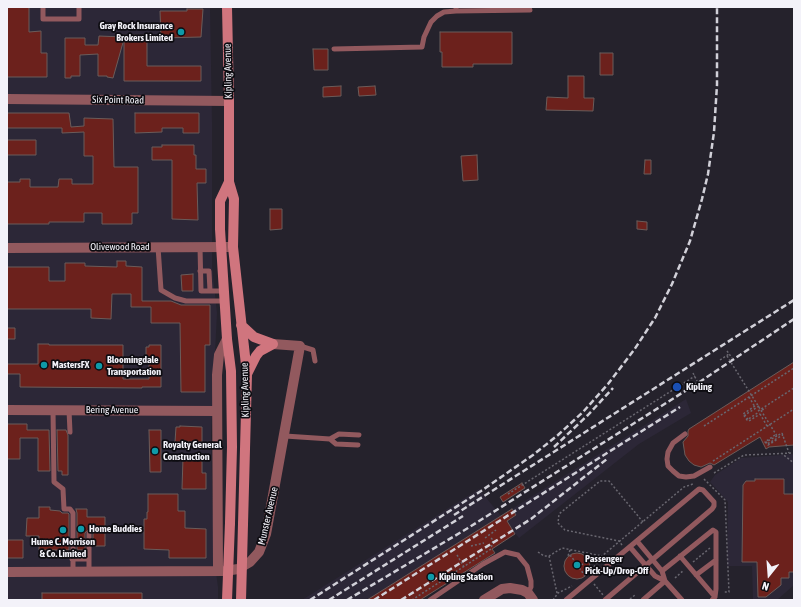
<!DOCTYPE html>
<style>
body{margin:0}
#map{position:relative;width:801px;height:607px;overflow:hidden;background:#25222c;font-family:"Asap Condensed",sans-serif}
canvas{display:block}
.frame{position:absolute;inset:0;border:8px solid #f3f2f9;pointer-events:none}
.north{position:absolute;left:749px;top:555px;width:40px;height:40px;-webkit-text-stroke:3px #0d0c11;paint-order:stroke;rotate:197deg;font-size:11px;font-weight:700;line-height:16px;text-align:center;color:#f3f2f9}
.north::after{content:'';display:block;margin:auto;width:14px;height:18px;background:#f3f2f9;clip-path:polygon(50% 0,100% 100%,50% 72%,0 100%)}
</style>
<div id="map">
<canvas width="801" height="607"></canvas>
<div class="frame"></div>
<div class="north">N</div>
</div>
<script>
const ctx = document.querySelector('canvas').getContext('2d');
ctx.lineJoin = 'round';
function fill(path, color) {
  ctx.fillStyle = color;
  ctx.fill(path, 'evenodd');
}
function shape(rows) {
  const path = new Path2D();
  for (const r of rows) {
    if (r.length === 3) {
      path.moveTo(r[0] + r[2], r[1]);
      path.arc(r[0], r[1], r[2], 0, 2 * Math.PI);
      continue;
    }
    path.moveTo(r[0], r[1]);
    for (let i = 2; i < r.length; i += 2) path.lineTo(r[i], r[i + 1]);
  }
  return path;
}
function strokePath(path, color, width, dash) {
  ctx.strokeStyle = color;
  ctx.lineWidth = width;
  ctx.lineCap = dash ? 'butt' : 'round';
  ctx.setLineDash(dash || []);
  ctx.stroke(path);
}
function drawText(font, color, halo, rows, align = 'center') {
  ctx.font = font + ' "Asap Condensed",sans-serif';
  ctx.lineWidth = 3.5;
  ctx.setLineDash([]);
  ctx.textBaseline = 'middle';
  ctx.strokeStyle = halo;
  ctx.fillStyle = color;
  for (const [text, x, y, turn = 0] of rows) {
    ctx.save();
    ctx.translate(x, y);
    ctx.rotate((+turn || 0) * Math.PI / 180);
    ctx.textAlign = isNaN(turn) ? turn : align;
    if (halo) ctx.strokeText(text, 0, 0);
    ctx.fillText(text, 0, 0);
    ctx.restore();
  }
}
fill(shape([
 [7,7,210,7,212,122,212,266,217,313,211,435,214,558,218,587,218,600,7,600],
 [686,399,691,413,639,444,519,538,513,531,507,521,516,515,512,509],
 [794,454,794,585,777,600,753,600,752,566,727,566,728,502,710,482,715,475,741,458],
 [479,489,501,516,367,600,302,600]
]), '#2c2737');
const building = shape([
 [7,7,29,7,29,32,41,31,41,53,47,53,47,77,7,77,7,7],
 [187,9,203,9,201,37,161,38,160,11,187,11,187,9],
 [440,32,512,32,512,64,473,64,473,67,442,67,442,52,440,52,440,32],
 [124,35,147,35,147,66,201,66,201,81,124,81,124,39,113,78,107,77,107,76,98,76,98,54,80,55,80,76,71,76,71,78,65,78,65,38,85,38,85,45,98,45,99,36,124,37,124,35],
 [313,49,328,49,328,70,314,70,313,49],
 [600,53,613,53,613,75,600,75,600,53],
 [568,76,584,76,584,98,594,98,593,111,546,110,547,97,568,98,568,76],
 [341,86,341,96,323,97,323,87,341,86],
 [375,86,376,95,359,96,358,87,375,86],
 [7,113,69,113,71,127,84,126,84,118,113,119,114,167,138,167,138,213,132,213,132,224,102,224,102,213,84,213,84,222,49,222,49,224,7,224,7,182,20,182,20,179,30,179,30,187,58,187,59,179,72,179,72,184,93,184,93,156,84,156,84,132,62,133,62,128,7,128,7,113],
 [135,113,199,113,199,133,183,133,183,128,162,128,162,132,135,133,135,113],
 [7,140,36,140,36,155,7,155,7,140],
 [162,145,194,145,194,155,196,155,196,169,206,169,206,183,197,183,198,220,172,219,172,160,152,160,152,147,162,147,162,145],
 [477,155,478,180,463,181,461,156,477,155],
 [645,160,651,160,651,174,644,174,645,160],
 [270,209,282,209,282,229,270,230,270,209],
 [637,221,647,222,647,230,637,229,637,221],
 [117,261,126,261,126,266,142,267,142,301,171,301,181,305,210,305,210,345,205,345,205,392,181,392,180,323,151,323,151,307,131,307,131,294,112,294,111,319,91,318,91,309,7,309,7,267,49,267,49,281,65,281,65,263,85,263,85,266,117,267,117,261],
 [193,274,193,291,182,291,181,275,193,274],
 [7,328,15,328,15,339,7,339,7,328],
 [38,344,49,344,49,345,123,345,123,379,149,379,149,361,146,361,146,347,149,347,149,345,161,345,161,387,142,387,142,388,20,387,20,374,7,374,7,364,38,364,38,344],
 [794,362,794,445,769,447,766,449,760,437,714,465,710,463,701,467,694,465,689,461,685,455,683,442,688,436,688,431,689,429,794,362],
 [7,424,27,424,27,430,49,430,50,471,38,471,38,438,20,438,20,459,7,459,7,424],
 [180,426,202,427,202,442,175,442,176,427,180,427,180,426],
 [57,430,66,430,68,435,68,475,62,475,62,471,58,471,57,430],
 [149,430,161,430,161,472,150,472,149,430],
 [187,455,202,455,202,473,206,473,206,489,182,489,183,458,187,458,187,455],
 [755,479,784,479,784,494,794,494,794,572,789,572,789,578,781,578,781,585,766,597,758,597,757,562,742,562,743,485,746,481,755,481,755,479],
 [522,483,525,488,503,502,500,497,522,483],
 [148,494,178,494,178,511,185,511,185,528,206,529,206,558,169,558,169,550,144,549,144,519,147,519,147,512,148,512,148,494],
 [39,507,50,507,50,510,60,511,62,513,68,513,69,514,69,550,39,550,39,536,26,536,27,518,39,518,39,507],
 [76,509,87,509,87,517,105,517,105,546,93,546,93,533,91,530,89,529,85,533,85,550,77,550,77,513,76,509],
 [512,509,516,515,507,521,515,534,492,549,495,553,420,600,367,600,512,509],
 [7,540,23,540,23,558,7,558,7,540],
 [577,566,13],
 [42,593,142,593,142,600,42,600,42,593]
]);
fill(building, '#6c211c');
strokePath(building, '#6b5c5a', 1);
strokePath(shape([
 [727,351,732,358],
 [720,360,729,354],
 [693,373,697,381],
 [749,397,755,407],
 [755,406,743,414,747,420,759,412],
 [759,406,745,415,749,421,760,414],
 [762,410,766,408],
 [758,411,794,388],
 [760,414,767,426],
 [704,426,794,368],
 [782,433,789,453],
 [775,435,765,442,767,444,783,435],
 [777,436,766,442,768,445,778,439],
 [781,453,794,463],
 [713,461,794,409],
 [714,473,744,455,794,453],
 [704,479,725,500,729,592,723,592],
 [508,494,695,376],
 [485,538,496,530],
 [622,545,619,541,565,530,558,523,559,514,600,481,609,481,643,522],
 [471,546,484,543],
 [570,550,568,556,571,556,585,576],
 [538,552,544,556,549,556,562,548,602,556],
 [457,555,464,567],
 [549,556,557,593],
 [693,562,710,548],
 [578,567,588,561,589,562,596,556],
 [594,567,602,556,684,487,693,484],
 [675,578,684,570],
 [594,584,603,595],
 [630,599,635,595],
 [412,600,491,549,493,540,491,538],
 [553,600,558,593,572,586]
]), '#696770', 1.5, [2, 2]);
strokePath(shape([
 [43,7,43,19,79,19,79,7],
 [456,11,530,10],
 [334,49,422,47,424,37,431,22,437,16,444,12,456,11,456,7],
 [158,247,161,290,175,298,186,301,224,301],
 [200,247,201,291,223,291],
 [200,271,209,271,210,291],
 [300,346,313,350,315,361],
 [53,410,54,482,63,489,64,509,70,509,73,513,73,572],
 [69,410,70,432],
 [685,434,673,443,668,452,667,459,668,466,673,471,679,476,686,477,694,476,710,467],
 [285,436,330,439,339,434,359,435],
 [330,439,336,444,358,445],
 [637,541,662,571,665,581],
 [630,547,655,576,665,581,682,600],
 [680,556,715,597],
 [72,559,89,559,89,571],
 [89,559,89,533],
 [662,571,713,530,716,532,716,589,715,597,712,600],
 [696,575,716,560],
 [430,600,483,564,505,552,518,555,527,566,531,581,531,587,528,593],
 [566,600,699,489,703,490,714,502,714,506,712,509,605,600],
 [643,600,665,581]
]), '#92595e', 5);
strokePath(shape([
 [7,99,229,101],
 [7,248,233,247],
 [7,410,217,411],
 [218,570,217,375,219,355,227,339],
 [7,572,225,571,238,569,250,562,259,552,266,534,300,346,273,344],
 [484,600,502,589,510,588,522,590,528,593,533,600]
]), '#92595e', 10);
strokePath(shape([
 [227,7,229,101,229,182,234,199,233,247,247,374,243,524],
 [229,182,220,201,220,229,227,339,231,371,232,447,230,523],
 [241,325,254,337,273,344],
 [247,374,256,356,260,351,273,344]
]), '#d0757e', 10);
strokePath(shape([
 [554,447,588,415,613,388],
 [454,515,794,300],
 [310,600,481,491,533,455,558,435,583,412,608,384,634,350,655,318,672,284,690,241,702,199,708,174,714,132,717,85,717,7],
 [329,600,463,516],
 [347,600,468,528,701,381,794,319],
 [374,600,680,407],
 [401,600,531,519,607,459]
]), '#d1d0d8', 2.5, [6, 3]);
strokePath(shape([
 [727,356,777,436,782,433]
]), '#696770', 1.5, [2, 2]);
strokePath(shape([
 [227,600,230,523],
 [241,600,243,524]
]), '#d0757e', 10);
for (const [x, y, r, color] of [
 [181,32,4,"#0f9aa8"],
 [44,365,4,"#0f9aa8"],
 [99,366,4,"#0f9aa8"],
 [677,387,5,"#1a4fb4"],
 [155,451,4,"#0f9aa8"],
 [81,529,4,"#0f9aa8"],
 [63,530,4,"#0f9aa8"],
 [577,565,4,"#0f9aa8"],
 [431,577,4,"#0f9aa8"]
]) {
  const dot = new Path2D();
  dot.arc(x, y, r, 0, 2 * Math.PI);
  ctx.fillStyle = color;
  ctx.fill(dot);
  strokePath(dot, '#0d0c11', 1.5);
}
drawText('bold 10px', '#f3f2f9', '#0d0c11', [
 ["Gray Rock Insurance",173,26,"right"],
 ["Brokers Limited",173,38,"right"],
 ["Bloomingdale",107,360],
 ["Transportation",107,372],
 ["MastersFX",52,365],
 ["Kipling",686,387],
 ["Royalty General",163,445],
 ["Construction",163,457],
 ["Home Buddies",89,529],
 ["Hume C. Morrison",63,542,"center"],
 ["& Co. Limited",63,554,"center"],
 ["Passenger",585,559],
 ["Pick-Up/Drop-Off",585,571],
 ["Kipling Station",439,577]
], 'left');
drawText('10px', '#f3f2f9', '#0d0c11', [
 ["Kipling Avenue",228,71,-91],
 ["Six Point Road",118,100,1],
 ["Olivewood Road",120,247],
 ["Kipling Avenue",245,390,-91],
 ["Bering Avenue",112,410],
 ["Munster Avenue",268,516,-77]
]);
</script>
